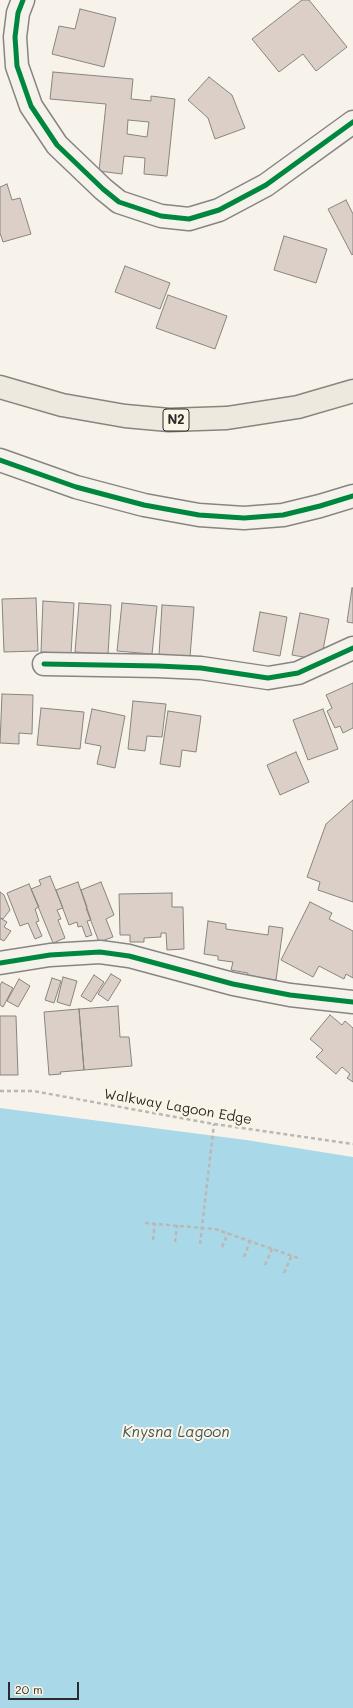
<!DOCTYPE html>
<style>
body{margin:0}
#map{position:relative;width:353px;height:1708px;overflow:hidden;background:#f7f3ea;font-family:Mali,sans-serif}
canvas{display:block}
.scale{position:absolute;left:8px;top:1682px;width:71px;height:18px;box-sizing:border-box;border:2px solid #2b2b2b;border-top:0;padding-left:5px;font-size:12px;line-height:14px;white-space:nowrap;color:#2b2b2b;-webkit-text-stroke:3px #fcf5e5;paint-order:stroke}
</style>
<div id="map">
<canvas width="353" height="1708"></canvas>
<div class="scale">20 m</div>
</div>
<script>
const ctx = document.querySelector('canvas').getContext('2d');
ctx.lineJoin = 'round';
function fill(path, color) {
  ctx.fillStyle = color;
  ctx.fill(path, 'evenodd');
}
function shape(rows) {
  const path = new Path2D();
  for (const r of rows) {
    path.moveTo(r[0], r[1]);
    for (let i = 2; i < r.length; i += 2) path.lineTo(r[i], r[i + 1]);
  }
  return path;
}
function strokePath(path, color, width, dash) {
  ctx.strokeStyle = color;
  ctx.lineWidth = width;
  ctx.lineCap = dash ? 'butt' : 'round';
  ctx.setLineDash(dash || []);
  ctx.stroke(path);
}
function drawText(font, color, halo, rows, align = 'center') {
  ctx.font = font + ' Mali,sans-serif';
  ctx.lineWidth = 4;
  ctx.setLineDash([]);
  ctx.textBaseline = 'middle';
  ctx.strokeStyle = halo;
  ctx.fillStyle = color;
  for (const [text, x, y, turn = 0] of rows) {
    ctx.save();
    ctx.translate(x, y);
    ctx.rotate((+turn || 0) * Math.PI / 180);
    ctx.textAlign = isNaN(turn) ? turn : align;
    if (halo) ctx.strokeText(text, 0, 0);
    ctx.fillText(text, 0, 0);
    ctx.restore();
  }
}
fill(shape([
 [0,1108,246,1140,353,1157,353,1708,0,1708]
]), '#a9d8e9');
const building = shape([
 [302,0,309,0,347,47,316,71,303,54,279,72,252,39,302,0],
 [80,9,116,18,104,67,52,54,59,26,75,29,80,9],
 [53,72,133,79,131,99,151,101,151,96,175,99,167,176,144,174,145,158,124,156,122,174,99,171,106,104,50,99,53,72],
 [128,120,149,122,147,137,127,134,128,120],
 [209,77,232,95,245,128,215,139,208,118,188,100,209,77],
 [7,184,12,200,20,198,31,234,3,242,0,233,0,187,7,184],
 [346,200,353,214,353,254,352,255,328,209,346,200],
 [284,236,327,249,316,283,274,270,284,236],
 [125,266,170,283,160,309,115,292,125,266],
 [168,295,227,316,215,349,156,328,168,295],
 [352,588,353,588,353,623,347,622,352,588],
 [36,598,38,651,4,652,2,599,36,598],
 [43,601,74,603,71,654,41,652,43,601],
 [79,603,111,605,108,654,75,652,79,603],
 [122,603,157,606,152,654,117,651,122,603],
 [162,605,194,607,190,657,159,655,162,605],
 [260,612,287,617,280,656,253,651,260,612],
 [300,613,329,619,321,660,292,655,300,613],
 [353,683,353,728,343,733,340,726,335,728,327,711,332,708,326,695,353,683],
 [2,694,33,695,32,734,19,733,19,744,0,743,2,694],
 [133,701,166,704,162,737,147,736,145,751,128,749,133,701],
 [41,708,84,712,80,749,37,745,41,708],
 [92,709,125,716,115,768,97,764,101,746,85,743,92,709],
 [323,709,338,749,308,760,293,720,323,709],
 [168,711,201,716,196,752,182,750,180,767,160,764,168,711],
 [296,752,309,782,280,795,267,765,296,752],
 [353,800,353,902,318,890,320,882,307,877,326,824,353,800],
 [50,876,63,908,57,910,61,919,58,920,65,938,53,943,31,889,41,885,39,880,50,876],
 [78,882,91,920,87,921,92,935,86,937,82,926,78,927,77,922,69,925,56,890,78,882],
 [101,882,114,915,106,919,113,937,99,942,86,908,87,907,81,890,101,882],
 [29,884,39,907,35,909,39,921,36,922,42,936,35,939,28,923,20,926,7,893,29,884],
 [0,892,4,895,10,910,3,919,0,918,0,892],
 [172,893,172,907,183,907,184,949,167,950,166,933,161,933,161,937,144,938,144,942,130,942,130,935,120,935,119,894,172,893],
 [310,902,332,913,329,919,353,931,353,978,346,974,344,979,319,966,313,977,281,960,310,902],
 [0,918,7,922,4,927,11,931,4,941,0,939,0,918],
 [208,921,226,924,226,929,268,935,269,926,283,928,276,980,247,976,248,973,231,970,233,962,218,960,218,956,204,954,208,921],
 [111,974,121,980,108,1001,98,994,111,974],
 [94,975,104,982,91,1002,81,996,94,975],
 [63,977,77,981,70,1006,57,1002,63,977],
 [52,978,61,981,54,1003,45,1000,52,978],
 [19,979,30,986,18,1007,7,1001,19,979],
 [2,982,13,988,3,1007,0,1005,0,985,2,982],
 [118,1006,120,1037,129,1037,132,1066,84,1070,79,1009,118,1006],
 [79,1009,84,1070,60,1072,61,1074,49,1075,44,1012,79,1009],
 [330,1015,342,1025,345,1021,353,1028,353,1082,347,1078,350,1074,342,1067,336,1074,316,1057,323,1050,310,1039,330,1015],
 [0,1016,16,1016,18,1075,0,1075,0,1016]
]);
fill(building, '#dccfc8');
strokePath(building, '#878581', 1);
const minor = shape([
 [23,0,18,13,15,37,17,66,31,106,57,145,103,189,119,202,161,216,189,219,219,210,266,185,353,122],
 [0,460,76,487,144,505,199,515,244,518,283,515,320,506,353,496],
 [44,664,158,666,201,668,268,678,298,673,353,648],
 [0,963,50,955,100,952,129,956,233,984,290,995,353,1002]
]);
const trunk = shape([
 [0,387,62,405,125,416,169,420,227,418,298,407,353,391]
]);
strokePath(minor, '#878581', 25);
strokePath(trunk, '#878581', 25);
strokePath(shape([
 [0,1091,33,1091,214,1124,353,1144],
 [145,1223,215,1229,301,1259],
 [153,1240,155,1223],
 [175,1242,177,1225],
 [200,1244,214,1124],
 [222,1247,228,1233],
 [244,1257,250,1241],
 [265,1265,272,1249],
 [284,1273,292,1255]
]), '#bbb8b4', 2.5, [4, 3]);
strokePath(minor, '#f5f2ec', 22);
strokePath(trunk, '#eee9df', 22);
strokePath(shape([
 [23,0,18,13,15,37,17,66,31,106,57,145,103,189,119,202,161,216,189,219,219,210,266,185,353,122],
 [0,460,76,487,144,505,199,515,244,518,283,515,320,506,353,496],
 [44,664,158,666,201,668,268,678,298,673,353,648],
 [0,963,50,955,100,952,129,956,233,984,290,995,353,1002]
]), '#00873e', 5);
for (const [x, y, w] of [
 [176,420,26]
]) {
  const box = new Path2D();
  box.roundRect(x - w / 2, y - 11, w, 22, 3);
  ctx.fillStyle = '#fcf5e5';
  ctx.fill(box);
  strokePath(box, '#2b2b2b', 1);
}
drawText('bold 13px', '#2b2b2b', null, [
 ["N2",176,420]
]);
drawText('14px', '#2b2b2b', '#fcf5e5', [
 ["Walkway Lagoon Edge",178,1107,10]
]);
drawText('italic 15px', '#42545a', '#fcf5e5', [
 ["Knysna Lagoon",176,1432]
]);
</script>
